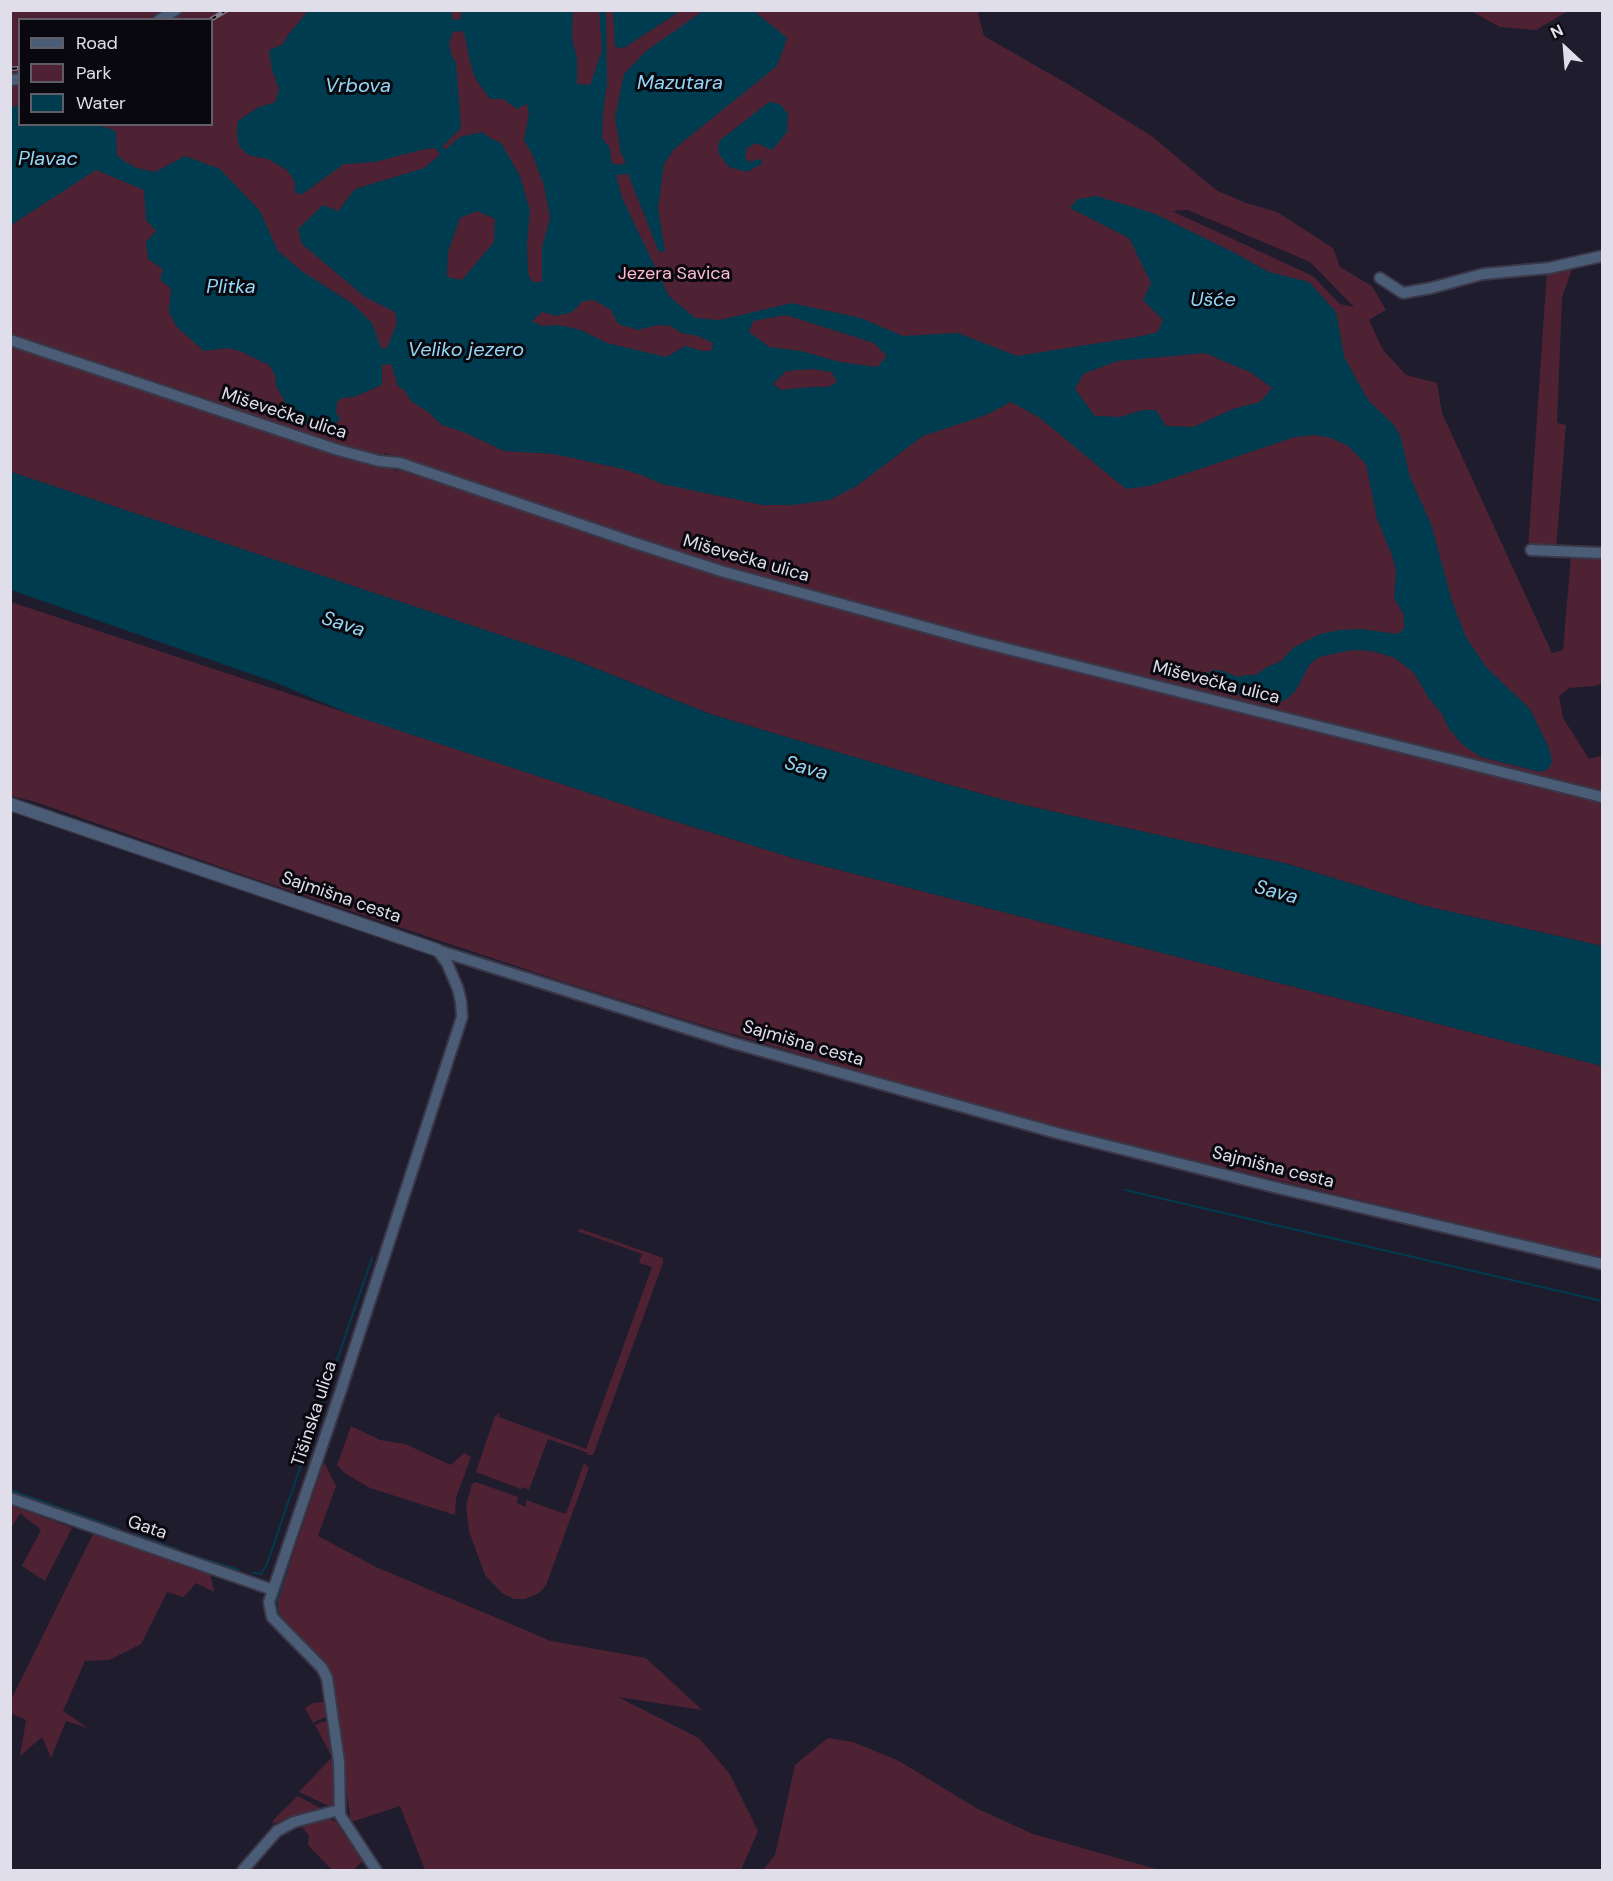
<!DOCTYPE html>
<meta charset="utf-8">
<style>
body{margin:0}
#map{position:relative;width:1613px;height:1881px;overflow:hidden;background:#1f1c2e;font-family:"DM Sans",sans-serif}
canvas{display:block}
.frame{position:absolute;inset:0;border:12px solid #e0deeb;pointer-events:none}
.legend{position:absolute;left:18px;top:18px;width:195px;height:108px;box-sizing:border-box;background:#09080f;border:2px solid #5f5e67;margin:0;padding:8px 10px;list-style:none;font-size:18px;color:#e0deeb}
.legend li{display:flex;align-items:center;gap:12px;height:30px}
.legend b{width:30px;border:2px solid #5f5e67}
.north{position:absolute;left:1535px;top:18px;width:60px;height:60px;-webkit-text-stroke:4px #09080f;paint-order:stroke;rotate:334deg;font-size:16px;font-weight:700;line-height:24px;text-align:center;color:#e0deeb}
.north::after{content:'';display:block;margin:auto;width:21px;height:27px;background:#e0deeb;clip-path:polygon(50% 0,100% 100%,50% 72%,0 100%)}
</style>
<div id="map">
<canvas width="1613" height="1881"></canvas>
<div class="frame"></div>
<ul class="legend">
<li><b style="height:8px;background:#4b5c76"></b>Road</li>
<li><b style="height:16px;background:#4e2233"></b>Park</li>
<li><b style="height:16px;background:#003c4f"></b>Water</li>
</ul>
<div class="north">N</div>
</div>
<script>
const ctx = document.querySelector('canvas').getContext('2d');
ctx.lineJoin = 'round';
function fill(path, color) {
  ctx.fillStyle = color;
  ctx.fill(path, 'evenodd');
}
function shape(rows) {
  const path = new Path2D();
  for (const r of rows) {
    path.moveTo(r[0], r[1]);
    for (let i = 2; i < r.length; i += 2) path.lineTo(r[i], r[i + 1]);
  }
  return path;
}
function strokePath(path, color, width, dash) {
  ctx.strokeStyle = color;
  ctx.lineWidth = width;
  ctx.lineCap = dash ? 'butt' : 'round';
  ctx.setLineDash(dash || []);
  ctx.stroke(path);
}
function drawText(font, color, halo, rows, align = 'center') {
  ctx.font = font + ' "DM Sans",sans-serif';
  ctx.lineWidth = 6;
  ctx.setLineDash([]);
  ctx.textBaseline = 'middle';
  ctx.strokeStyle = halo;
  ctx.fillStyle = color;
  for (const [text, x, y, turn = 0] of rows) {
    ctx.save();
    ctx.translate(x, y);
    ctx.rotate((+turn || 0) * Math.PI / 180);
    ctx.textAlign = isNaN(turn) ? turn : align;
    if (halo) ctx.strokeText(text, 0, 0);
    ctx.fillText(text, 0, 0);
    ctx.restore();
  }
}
fill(shape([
 [11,11,980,11,978,14,984,36,1071,86,1153,137,1216,190,1246,203,1277,212,1333,248,1340,267,1372,286,1386,310,1369,320,1383,350,1406,375,1437,383,1442,413,1552,653,1563,650,1571,556,1602,556,1602,683,1595,686,1569,688,1559,696,1563,718,1589,759,1600,756,1602,762,1602,794,1167,682,978,637,716,565,385,453,382,458,348,450,11,337],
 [20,20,212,20,212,124,20,124],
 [1188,210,1310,262,1354,307,1340,304,1313,276,1172,211],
 [1471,11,1568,11,1536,30,1500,27],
 [1574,264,1562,297,1557,423,1566,425,1556,550,1528,549,1547,271],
 [11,344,344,457,398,471,400,467,713,573,1602,800,1602,946,1421,905,1288,864,1015,803,939,782,783,736,710,714,572,659,11,472],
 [11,602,671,820,793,858,1602,1066,1602,1258,1076,1132,897,1083,702,1025,564,982,246,876,36,802,11,796],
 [581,1229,660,1257,663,1258,663,1263,593,1455,587,1455,588,1453,548,1439,529,1490,523,1487,521,1489,476,1472,495,1416,500,1413,499,1417,586,1449,652,1267,639,1263,642,1254,577,1231],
 [351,1426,380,1440,405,1444,451,1465,464,1453,471,1457,456,1498,455,1515,370,1488,346,1474,337,1465],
 [324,1462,336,1486,318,1536,376,1567,551,1641,646,1658,702,1710,618,1697,699,1738,729,1773,758,1831,741,1870,425,1870,400,1806,351,1822,328,1675,308,1645,286,1622,279,1613,278,1607,278,1599],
 [584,1463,589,1468,546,1585,539,1593,525,1599,514,1599,502,1593,485,1575,469,1531,466,1505,472,1484,476,1482,518,1497,517,1503,526,1507,526,1500,566,1514],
 [11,1505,72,1528,45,1581,22,1566,41,1530,20,1513,11,1528],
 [93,1534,210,1573,214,1592,196,1583,184,1597,167,1592,141,1644,109,1660,85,1661,63,1711,88,1728,66,1721,51,1758,42,1737,20,1756,26,1720,11,1713,10,1702],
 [326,1702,327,1716,313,1723,305,1708,313,1703],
 [322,1722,328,1722,332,1746,336,1797,336,1802,331,1807,299,1792,332,1757,315,1725],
 [828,1738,853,1742,899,1761,978,1809,1033,1834,1156,1869,1187,1870,763,1870,775,1855,795,1765],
 [298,1796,324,1810,272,1824,274,1819],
 [327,1820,333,1820,336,1822,363,1861,353,1870,332,1870,308,1845,309,1836,301,1826]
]), '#4e2233');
fill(shape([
 [309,10,451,11,453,20,461,19,462,11,573,11,572,38,577,59,577,84,590,85,602,50,599,11,606,11,607,83,603,112,602,138,610,148,611,162,617,165,626,163,621,153,615,117,624,74,646,51,703,11,754,11,787,38,777,66,674,149,664,164,658,208,665,251,659,252,628,174,616,175,622,198,669,296,695,318,720,320,791,303,861,318,903,336,958,333,1017,356,1137,337,1158,332,1163,320,1143,300,1151,283,1129,238,1070,208,1078,199,1096,196,1153,213,1233,252,1269,272,1309,282,1336,312,1344,356,1359,384,1369,401,1393,424,1400,435,1410,477,1431,524,1452,601,1466,637,1486,667,1530,709,1549,748,1552,762,1548,769,1540,772,1481,757,1464,746,1449,729,1442,714,1428,697,1414,673,1395,658,1372,651,1352,650,1319,657,1310,664,1296,690,1288,698,1279,703,1268,703,1245,698,1232,691,1206,686,1198,680,1201,675,1214,670,1223,671,1238,677,1245,675,1256,675,1267,667,1281,661,1293,648,1320,634,1339,630,1361,629,1397,634,1404,629,1404,615,1394,598,1396,571,1392,555,1377,519,1366,464,1348,446,1331,438,1315,435,1295,437,1149,486,1126,489,1040,418,1011,402,986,415,923,436,858,485,830,500,792,505,763,505,662,484,644,476,623,469,554,454,504,451,466,433,442,425,427,411,412,402,405,391,398,386,391,364,382,365,382,385,354,397,342,398,337,402,336,412,340,420,332,426,324,430,313,427,285,414,285,402,276,386,275,375,269,365,240,351,228,348,204,351,177,327,169,312,171,288,160,280,163,269,148,259,146,242,156,231,146,220,144,190,96,170,11,225,11,107,19,106,20,124,98,125,116,131,117,155,124,161,137,168,155,172,185,156,220,169,260,211,278,251,303,272,353,304,372,323,381,348,387,348,397,323,395,312,365,297,302,244,298,229,323,205,338,211,355,189,424,168,440,155,437,150,434,148,421,150,375,162,344,164,301,195,295,192,295,182,287,170,268,159,248,155,239,146,237,135,238,121,257,108,275,102,279,89,272,70,269,50,283,44,288,35],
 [462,31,465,36,469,57,475,78,490,99,503,99,517,109,527,104,529,114,524,140,532,154,544,185,550,218,542,247,542,282,532,282,528,273,527,244,530,211,520,176,501,143,490,138,482,132,460,137,445,150,443,146,461,128,456,63,451,54,449,42,453,32],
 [477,211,495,219,494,242,462,280,447,277,448,252,460,218],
 [594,300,611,310,618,324,638,330,658,325,671,326,681,333,698,336,713,343,711,351,702,351,685,346,666,357,607,343,581,330,558,325,542,326,532,321,542,312,557,316,572,312,583,301],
 [786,315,874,343,887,356,877,367,840,362,801,351,769,347,749,332,753,321],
 [1205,353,1252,373,1272,388,1260,402,1233,409,1193,427,1166,426,1156,410,1142,410,1120,417,1095,416,1075,389,1083,374,1118,361],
 [812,369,832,372,837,382,828,387,811,387,781,390,773,384,786,371],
 [613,11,613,10,680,11,624,48,615,47],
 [769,102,780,104,788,114,787,132,772,150,756,143,747,148,745,157,749,162,760,159,763,163,747,172,729,167,718,153,719,141],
 [11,472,572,659,710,714,783,736,939,782,1015,803,1288,864,1421,905,1602,946,1602,1066,793,858,671,820,355,716,274,682,11,590]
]), '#003c4f');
strokePath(shape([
 [1125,1190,1602,1301],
 [10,1490,119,1529],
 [133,1534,179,1550],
 [192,1555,239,1570],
 [253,1573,261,1574,267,1564,372,1258],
 [288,1626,279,1615,276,1605,290,1560],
 [294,1633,308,1646]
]), '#003c4f', 2);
const minor = shape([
 [159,20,176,10],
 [10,80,20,79],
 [1380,278,1403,293,1431,288,1483,274,1549,268,1602,256],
 [10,340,338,450,379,461,400,463,635,543,721,571,976,641,1602,797],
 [1531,550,1602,553],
 [437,950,733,1043,1057,1133,1278,1188,1602,1264],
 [10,1498,273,1590],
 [243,1870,277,1831,294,1822,339,1810],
 [376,1870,340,1815,339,1762,327,1678,322,1668,272,1617,269,1602,341,1390,462,1017,461,1002,458,989,447,963,437,950]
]);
const tertiary = shape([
 [10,804,437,950]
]);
strokePath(minor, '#3a3748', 14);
strokePath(tertiary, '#3a3748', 15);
strokePath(minor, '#4b5c76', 10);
strokePath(tertiary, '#4b5c76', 12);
const rail = shape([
 [210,20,227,10],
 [10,69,20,68]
]);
strokePath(rail, '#807d8d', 4.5);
strokePath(rail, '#09080f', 2, [7]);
drawText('18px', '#ffbcd2', '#09080f', [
 ["Jezera Savica",674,274]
]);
drawText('18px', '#e0deeb', '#09080f', [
 ["Miševečka ulica",284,414,18],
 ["Miševečka ulica",746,559,16],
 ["Miševečka ulica",1216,683,14],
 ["Sajmišna cesta",341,898,19],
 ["Sajmišna cesta",803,1044,16],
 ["Sajmišna cesta",1273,1168,14],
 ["Tišinska ulica",315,1414,-72],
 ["Gata",147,1528,19]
]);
drawText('italic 20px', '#92d8f6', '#09080f', [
 ["Mazutara",680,84],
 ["Vrbova",358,87],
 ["Plavac",48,160],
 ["Plitka",231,288],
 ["Ušće",1213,301],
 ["Veliko jezero",466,351],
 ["Sava",343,625,18],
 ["Sava",806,769,16],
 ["Sava",1276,893,15]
]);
</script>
